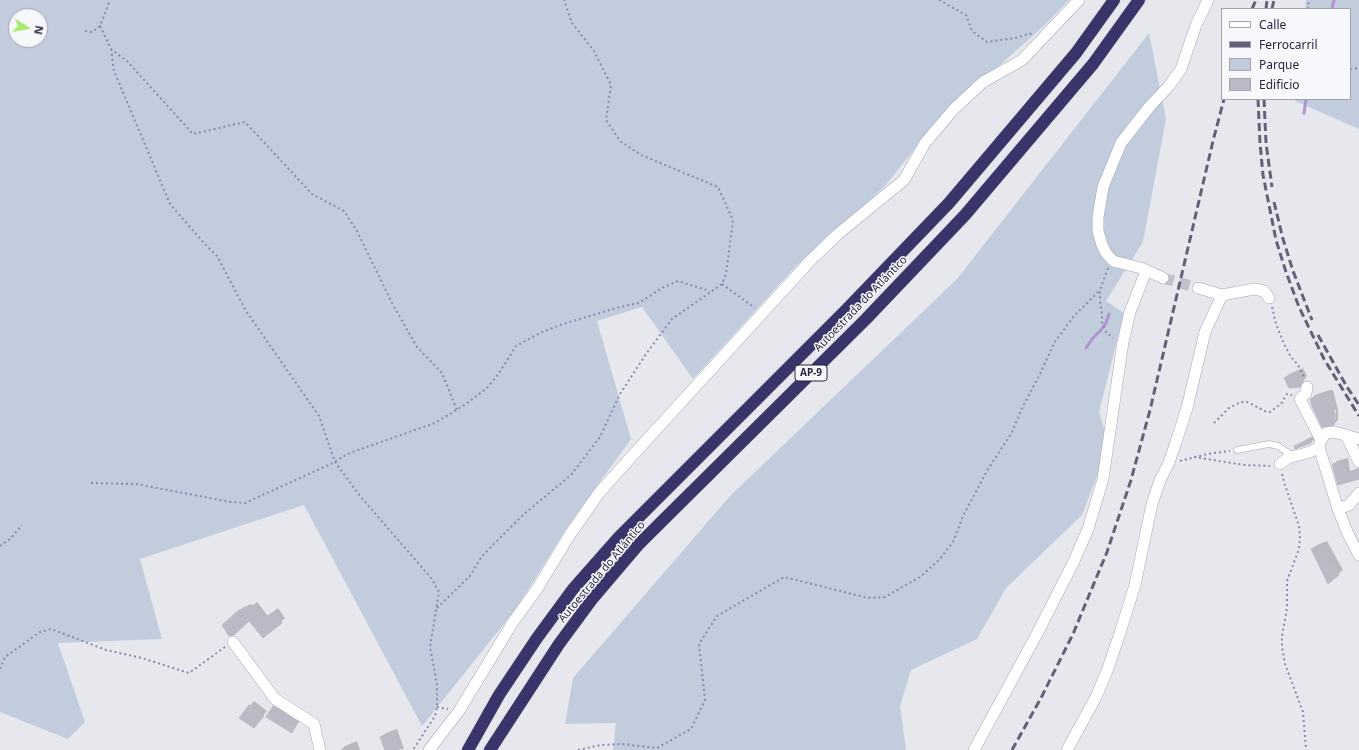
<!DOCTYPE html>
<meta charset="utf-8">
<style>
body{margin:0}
#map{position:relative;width:1359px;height:750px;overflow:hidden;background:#e6e8ee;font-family:"Noto Sans",sans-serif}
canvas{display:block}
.legend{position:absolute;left:1221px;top:8px;width:130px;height:92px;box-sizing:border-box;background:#f7f8fb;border:1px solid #a4a4b0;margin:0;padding:5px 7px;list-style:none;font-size:12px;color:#27263f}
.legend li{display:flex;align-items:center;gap:8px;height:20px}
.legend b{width:20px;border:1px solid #a4a4b0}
.north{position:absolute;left:8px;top:8px;width:40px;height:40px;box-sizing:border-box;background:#f7f8fb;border:1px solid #a4a4b0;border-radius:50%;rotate:101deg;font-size:11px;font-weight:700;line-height:16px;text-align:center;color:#27263f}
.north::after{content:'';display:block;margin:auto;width:14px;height:18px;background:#a4e96a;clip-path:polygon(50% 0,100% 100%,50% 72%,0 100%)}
</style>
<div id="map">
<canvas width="1359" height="750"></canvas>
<ul class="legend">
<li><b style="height:5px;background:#fff"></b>Calle</li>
<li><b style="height:5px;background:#62617a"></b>Ferrocarril</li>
<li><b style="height:11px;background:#c1cddd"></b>Parque</li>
<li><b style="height:11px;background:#b9bac6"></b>Edificio</li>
</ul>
<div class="north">N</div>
</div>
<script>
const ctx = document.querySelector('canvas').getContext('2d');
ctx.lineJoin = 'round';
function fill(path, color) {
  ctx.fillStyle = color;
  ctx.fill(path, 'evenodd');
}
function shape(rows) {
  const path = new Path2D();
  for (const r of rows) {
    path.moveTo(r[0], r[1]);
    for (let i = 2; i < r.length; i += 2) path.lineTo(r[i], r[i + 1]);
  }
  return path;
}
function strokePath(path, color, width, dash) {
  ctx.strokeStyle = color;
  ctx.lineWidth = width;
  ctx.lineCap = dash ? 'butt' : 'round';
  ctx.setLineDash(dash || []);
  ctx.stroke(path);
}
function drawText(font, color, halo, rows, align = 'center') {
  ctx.font = font + ' "Noto Sans",sans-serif';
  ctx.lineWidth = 3;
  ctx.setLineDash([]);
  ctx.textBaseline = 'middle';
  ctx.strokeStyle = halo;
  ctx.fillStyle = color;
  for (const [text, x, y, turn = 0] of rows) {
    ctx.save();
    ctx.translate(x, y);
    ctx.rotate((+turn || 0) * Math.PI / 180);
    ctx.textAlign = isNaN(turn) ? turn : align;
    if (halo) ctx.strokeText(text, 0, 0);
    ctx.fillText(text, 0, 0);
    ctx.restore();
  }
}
fill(shape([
 [0,0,1069,0,1044,26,939,119,884,187,797,265,693,379,642,307,597,321,631,439,568,526,516,609,422,726,304,505,140,559,162,639,58,643,85,722,68,739,0,712],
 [16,16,40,16,40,40,16,40],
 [1306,0,1359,0,1359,129,1295,101,1296,99,1350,99,1350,9,1305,9],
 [1149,33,1166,119,1143,242,1106,301,1124,313,1099,412,1109,445,1082,515,1006,588,977,639,911,670,900,706,906,750,613,750,616,723,565,724,573,678,730,496,957,279]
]), '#c1cddd');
fill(shape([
 [1303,368,1307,376,1299,386,1285,378,1289,374],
 [1330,390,1333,390,1338,410,1338,420,1334,424,1311,399,1315,395],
 [1334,410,1336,410,1335,422,1333,422],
 [1313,436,1315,438,1311,443,1295,447,1300,443],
 [1348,458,1350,471,1359,468,1359,478,1339,484,1333,465,1337,461],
 [1327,541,1343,570,1328,583,1312,549,1317,545],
 [257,602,268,616,278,608,285,618,281,622,250,620,228,621,245,606,246,607,250,604,252,606],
 [254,701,267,711,254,727,241,717],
 [278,703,302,718,292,731,274,707],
 [397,729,404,749,386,750,381,737,386,733],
 [357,741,360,750,341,750,345,746]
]), '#0003');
strokePath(shape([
 [1332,9,1334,0],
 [1304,113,1306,99],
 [1086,348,1092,339,1101,330,1106,323,1109,314]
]), '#ae93cf', 3);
const building = shape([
 [1299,371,1304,381,1300,387,1289,388,1284,378,1299,371],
 [1325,394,1329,394,1335,414,1334,425,1322,427,1312,406,1310,399,1325,394],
 [1309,439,1311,443,1295,449,1294,446,1309,439],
 [1343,462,1346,474,1359,471,1359,479,1338,485,1332,464,1343,462],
 [1322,544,1330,561,1339,575,1328,584,1311,549,1322,544],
 [252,605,264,619,273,612,282,623,263,638,249,621,234,635,229,636,222,625,240,609,241,610,245,607,247,610,252,605],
 [249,705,264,716,254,728,239,718,249,705],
 [273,706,298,722,292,733,266,717,273,706],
 [393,732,399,750,385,750,380,737,393,732]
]);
fill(building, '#b9bac6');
strokePath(building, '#b9bbc8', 1);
strokePath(shape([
 [1163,278,1198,288]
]), '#c0c1cb', 11, [11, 5.5]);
const service = shape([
 [1237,450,1269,444,1278,446,1293,456]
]);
const minor = shape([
 [1163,278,1141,268,1113,261,1106,253,1102,245,1098,231,1098,217,1103,187,1121,143,1150,106,1169,86,1181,69,1196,25,1208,0],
 [1198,288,1222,295,1254,289,1264,291,1269,298],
 [1307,387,1306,393,1300,399,1321,440],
 [1346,435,1359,462],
 [1319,447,1338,509,1348,534,1359,555],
 [1280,464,1288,458,1310,452,1319,447,1321,440,1326,433,1334,432,1359,439],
 [1338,509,1349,505,1359,493],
 [233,642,275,699,314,724,320,750],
 [429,750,459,711,513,622,537,589,569,536,599,493,633,455,810,261,838,234,904,180,925,143,954,109,983,82,1022,60,1079,0],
 [974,750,1038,632,1074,561,1088,529,1103,479,1123,342,1130,312,1146,271],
 [1067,750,1096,697,1107,671,1119,636,1135,585,1152,504,1160,480,1168,465,1175,445,1187,408,1205,332,1222,295]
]);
const motorway = shape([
 [468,750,499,695,537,638,573,589,619,537,845,311,949,203,1076,53,1114,0],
 [490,750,559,644,593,598,638,545,866,319,965,215,1093,64,1139,0]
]);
strokePath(service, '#a5a6b2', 7);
strokePath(minor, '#a5a6b2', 12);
strokePath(motorway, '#c3c2c9', 13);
strokePath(shape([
 [939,0,966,15,972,31,987,42,1015,38,1033,33],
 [1308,9,1309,0],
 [100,26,111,49,127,61,193,134,245,122,312,194,344,211,357,231,392,303,417,347,442,373,457,410],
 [85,31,92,32,100,26,110,0],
 [111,49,114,71,170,204,204,243,217,256,246,311,319,416,335,462,360,496,432,579,439,592,430,647,437,684,437,707,435,716,413,750],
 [1350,69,1359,68],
 [1108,268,1100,290,1100,301,1102,314,1102,322,1106,332,1113,338],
 [722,284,755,308],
 [1272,307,1276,324,1284,344,1291,357,1298,365,1304,377],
 [1214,423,1229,408,1241,402,1247,402,1267,412,1270,412,1281,404,1287,394,1292,395],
 [1194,457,1245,465,1270,466],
 [1180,461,1207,454,1230,451],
 [1282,474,1285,485,1299,526,1300,537,1299,549,1287,581,1287,608,1282,636,1282,647,1285,664,1303,712,1306,750],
 [91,483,136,484,231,502,245,503,335,462,347,454,435,423,466,404,487,388,499,373,516,346,542,332,563,324,620,307,639,303,662,288,678,281,710,291],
 [0,546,10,539,22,525],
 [437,608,470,576,482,556,524,514,571,475,600,437,620,394,646,354,672,319,722,284,726,274,733,220,718,187,641,155,620,141,606,120,611,85,594,51,572,23,564,0],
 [0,669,5,657,40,632,51,629,106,650,142,658,189,673,225,647],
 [437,707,448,709],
 [578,750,601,745,622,744,657,748,691,729,705,700,699,644,717,616,784,577,868,598,885,597,920,577,939,560,953,542,963,516,988,469,1011,434,1023,406,1040,374,1054,343,1074,316,1100,290]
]), '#898aaf', 2, [2, 3]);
strokePath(service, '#fff', 6);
strokePath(minor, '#fff', 11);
strokePath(motorway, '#39346a', 12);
strokePath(shape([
 [1252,9,1256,0],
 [1266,9,1267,0],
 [1272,9,1274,0],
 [1258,99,1260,143,1263,175,1276,240,1286,272,1299,307,1324,359,1359,416],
 [1264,99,1266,143,1272,187],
 [1274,202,1283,239,1293,271,1312,320],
 [1318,335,1347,387,1359,405],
 [1012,750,1041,698,1073,634,1107,552,1131,480,1150,410,1213,141,1224,99]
]), '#62617a', 3, [8, 4]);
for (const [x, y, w] of [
 [811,373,32]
]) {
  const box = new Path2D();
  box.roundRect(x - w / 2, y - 8, w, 16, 3);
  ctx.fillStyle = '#f7f8fb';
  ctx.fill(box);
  strokePath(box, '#27263f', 1);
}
drawText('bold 10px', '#27263f', null, [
 ["AP-9",811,373]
]);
drawText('11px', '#27263f', '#f7f8fb', [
 ["Autoestrada do Atlántico",861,304,-46],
 ["Autoestrada do Atlántico",602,572,-50]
]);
</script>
